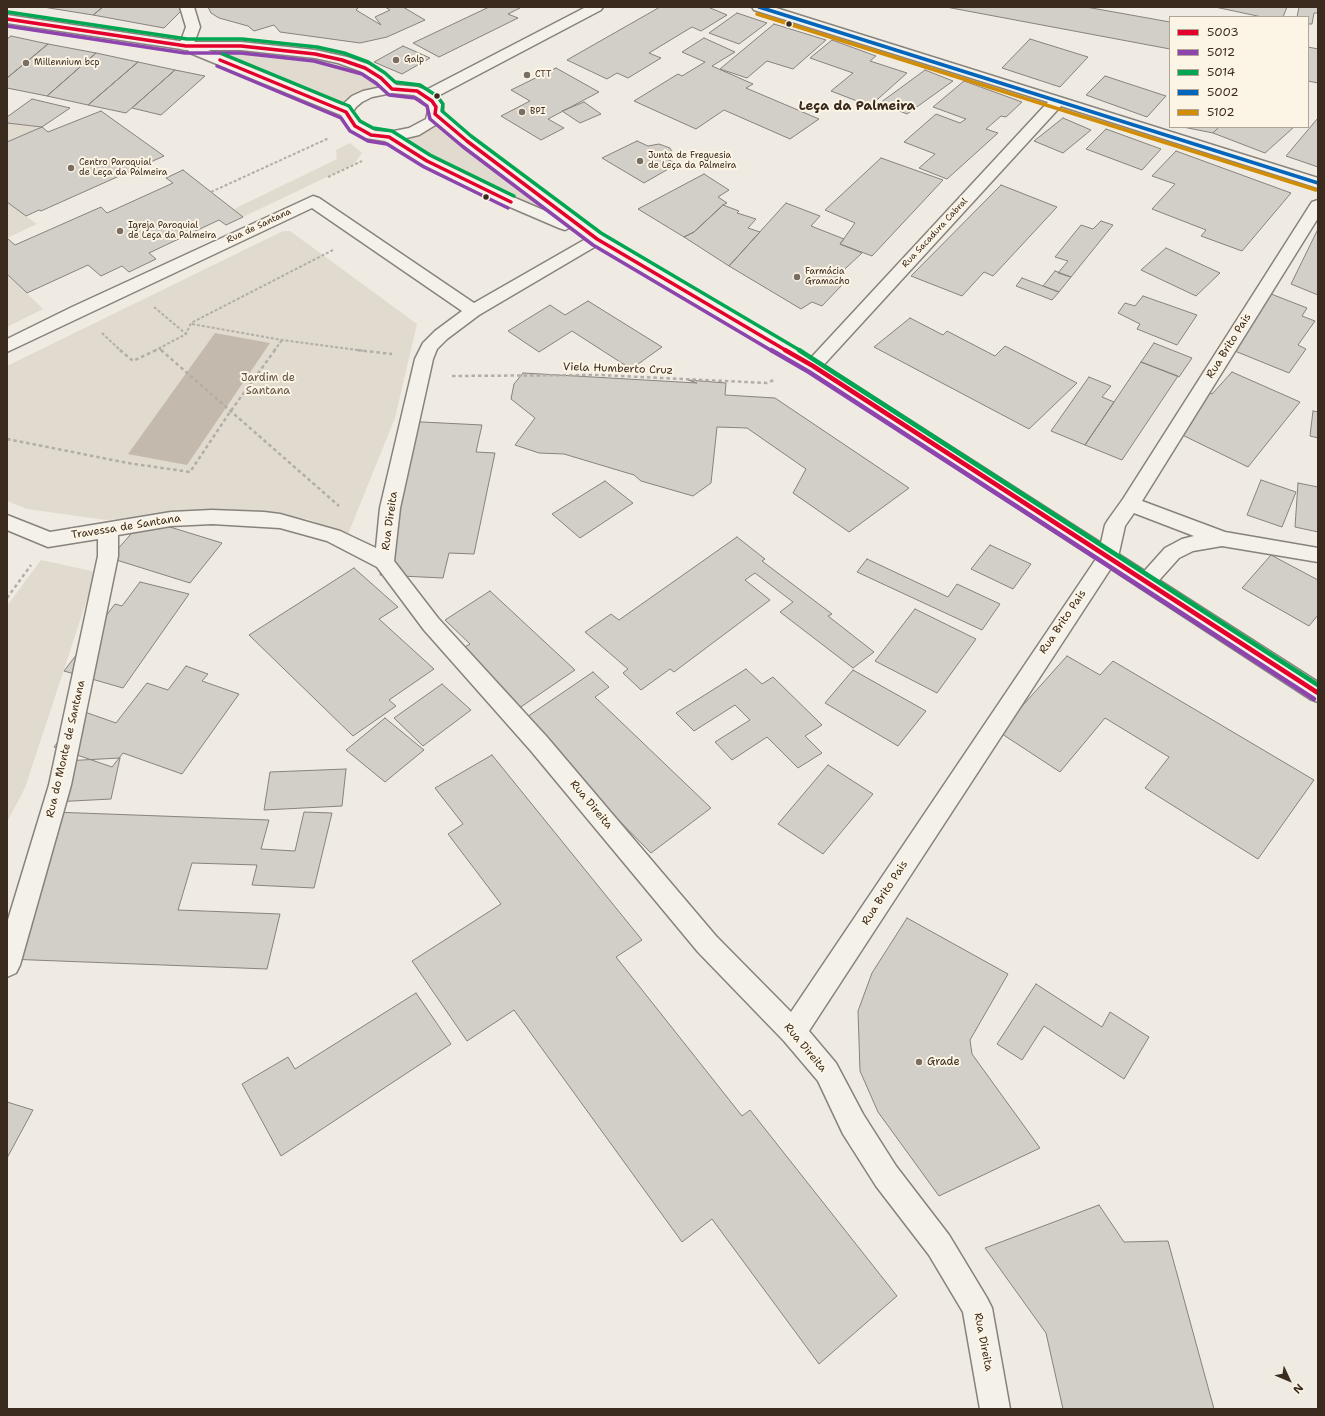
<!DOCTYPE html>
<meta charset="utf-8">
<style>
body{margin:0}
#map{position:relative;width:1325px;height:1416px;overflow:hidden;background:#efebe2;font-family:"Shantell Sans",sans-serif}
canvas{display:block}
.frame{position:absolute;inset:0;border:8px solid #3b2a1e;pointer-events:none}
.legend{position:absolute;left:1169px;top:16px;width:140px;height:112px;box-sizing:border-box;background:#fcf5e5;border:1px solid #afa495;margin:0;padding:5px 7px;list-style:none;font-size:12px;color:#3b2a1e}
.legend li{display:flex;align-items:center;gap:8px;height:20px}
.legend b{width:20px;border:1px solid #afa495}
.north{position:absolute;left:1269px;top:1360px;width:40px;height:40px;-webkit-text-stroke:3px #fcf5e5;paint-order:stroke;rotate:134deg;font-size:11px;font-weight:700;line-height:16px;text-align:center;color:#3b2a1e}
.north::after{content:'';display:block;margin:auto;width:14px;height:18px;background:#3b2a1e;clip-path:polygon(50% 0,100% 100%,50% 72%,0 100%)}
</style>
<div id="map">
<canvas width="1325" height="1416"></canvas>
<div class="frame"></div>
<ul class="legend">
<li><b style="height:5px;background:#e4002b"></b>5003</li>
<li><b style="height:5px;background:#8e44ad"></b>5012</li>
<li><b style="height:5px;background:#00a651"></b>5014</li>
<li><b style="height:5px;background:#0065bd"></b>5002</li>
<li><b style="height:5px;background:#d18d06"></b>5102</li>
</ul>
<div class="north">N</div>
</div>
<script>
const ctx = document.querySelector('canvas').getContext('2d');
ctx.lineJoin = 'round';
function fill(path, color) {
  ctx.fillStyle = color;
  ctx.fill(path, 'evenodd');
}
function shape(rows) {
  const path = new Path2D();
  for (const r of rows) {
    path.moveTo(r[0], r[1]);
    for (let i = 2; i < r.length; i += 2) path.lineTo(r[i], r[i + 1]);
  }
  return path;
}
function strokePath(path, color, width, dash) {
  ctx.strokeStyle = color;
  ctx.lineWidth = width;
  ctx.lineCap = dash ? 'butt' : 'round';
  ctx.setLineDash(dash || []);
  ctx.stroke(path);
}
function drawText(font, color, halo, rows, align = 'center') {
  ctx.font = font + ' "Shantell Sans",sans-serif';
  ctx.lineWidth = 4;
  ctx.setLineDash([]);
  ctx.textBaseline = 'middle';
  ctx.strokeStyle = halo;
  ctx.fillStyle = color;
  for (const [text, x, y, turn = 0] of rows) {
    ctx.save();
    ctx.translate(x, y);
    ctx.rotate((+turn || 0) * Math.PI / 180);
    ctx.textAlign = isNaN(turn) ? turn : align;
    if (halo) ctx.strokeText(text, 0, 0);
    ctx.fillText(text, 0, 0);
    ctx.restore();
  }
}
fill(shape([
 [186,46,241,46,342,60,392,89,379,90,346,112],
 [435,114,597,239,502,198,389,137,402,136],
 [7,123,42,127,7,142],
 [350,143,362,153,354,164,243,217,232,210,337,159,336,150],
 [7,202,26,216,37,224,7,238],
 [283,231,290,231,417,324,395,418,348,534,307,519,222,510,106,520,27,509,7,501,7,366],
 [7,274,43,309,7,327],
 [41,560,96,572,25,788,7,822,7,606]
]), '#e1dace');
fill(shape([
 [215,333,270,343,187,465,128,454]
]), '#c3baad');
const building = shape([
 [43,7,103,7,93,15,43,7],
 [103,7,183,7,183,9,164,28,93,15,103,7],
 [208,7,354,7,358,8,356,10,381,25,375,17,390,10,385,7,403,7,425,20,387,37,360,43,280,32,274,25,254,31,248,26,219,18,211,13,208,7],
 [489,7,517,7,520,8,508,14,518,18,439,57,413,43,489,7],
 [660,7,708,7,727,15,701,31,692,27,649,53,661,58,628,78,617,73,607,79,567,60,660,7],
 [946,7,1086,7,1170,22,1170,49,946,7],
 [1215,7,1287,7,1283,17,1262,17,1215,7],
 [1299,7,1318,7,1318,13,1314,13,1312,24,1308,24,1308,17,1297,17,1299,7],
 [737,13,767,23,739,44,709,33,737,13],
 [774,24,826,40,793,69,767,61,747,78,720,69,774,24],
 [11,36,48,44,7,78,7,39,11,36],
 [704,38,735,52,712,66,753,84,746,88,819,119,790,139,724,110,696,129,634,101,678,74,682,76,705,62,682,52,704,38],
 [1030,39,1088,57,1060,87,1002,68,1030,39],
 [832,40,876,56,870,61,907,73,870,106,831,91,853,73,810,58,832,40],
 [48,44,96,53,47,96,7,88,7,78,48,44],
 [403,46,430,58,402,74,374,62,403,46],
 [1308,47,1318,49,1318,83,1308,81,1308,47],
 [96,53,138,62,88,105,47,96,96,53],
 [138,62,175,70,126,113,88,105,138,62],
 [556,68,599,92,548,119,564,128,541,140,501,116,530,101,511,90,556,68],
 [175,70,205,76,161,115,132,108,175,70],
 [925,70,953,81,907,114,880,103,925,70],
 [1105,76,1166,96,1147,117,1086,95,1105,76],
 [964,81,1022,102,1006,117,1001,116,986,129,998,133,947,179,919,168,935,154,904,142,936,114,960,123,966,119,933,107,964,81],
 [32,99,70,108,42,127,7,123,7,117,32,99],
 [584,102,601,114,580,123,562,111,584,102],
 [101,111,164,156,41,211,39,210,26,216,7,202,7,142,42,127,48,132,101,111],
 [1063,118,1091,130,1063,153,1034,141,1063,118],
 [1318,118,1318,167,1286,156,1318,118],
 [1183,127,1219,127,1213,133,1183,127],
 [1219,127,1294,127,1265,153,1213,133,1219,127],
 [1106,129,1161,149,1142,170,1086,149,1106,129],
 [637,141,648,146,659,144,670,148,672,152,667,159,677,164,644,183,602,158,637,141],
 [1176,151,1291,193,1242,251,1201,236,1206,230,1152,209,1175,184,1152,176,1176,151],
 [881,158,943,180,872,256,840,244,855,223,825,210,881,158],
 [183,170,243,217,226,225,219,220,149,253,156,259,129,272,122,266,101,276,88,265,27,293,7,274,7,238,15,245,101,207,107,213,173,183,166,178,183,170],
 [704,174,729,190,718,197,727,203,723,205,694,232,684,237,638,209,704,174],
 [1001,185,1057,207,993,276,984,272,962,296,911,276,1001,185],
 [786,203,820,216,811,226,844,239,840,244,862,253,832,281,842,285,822,306,812,302,801,309,729,266,786,203],
 [723,205,739,211,737,213,756,219,748,228,760,232,729,266,684,237,694,232,723,205],
 [1101,221,1113,225,1071,277,1058,273,1068,261,1055,257,1081,225,1093,229,1101,221],
 [1318,229,1318,295,1291,284,1318,229],
 [1166,248,1220,273,1196,296,1141,270,1166,248],
 [1055,271,1071,277,1059,292,1043,286,1055,271],
 [1022,278,1043,286,1059,292,1052,300,1016,286,1022,278],
 [1266,292,1307,308,1302,316,1315,321,1298,345,1306,349,1289,373,1225,347,1266,292],
 [1143,296,1197,315,1177,345,1137,329,1140,324,1118,313,1125,303,1135,306,1143,296],
 [588,301,662,347,631,369,572,331,539,352,508,331,550,305,565,315,588,301],
 [910,318,943,335,947,331,995,356,1005,346,1077,383,1029,429,874,347,910,318],
 [1154,343,1192,358,1179,377,1141,362,1154,343],
 [1141,362,1178,376,1122,460,1085,445,1141,362],
 [1232,372,1300,402,1248,467,1170,429,1204,390,1212,394,1232,372],
 [523,373,697,383,688,380,726,383,725,395,775,398,909,488,849,532,793,493,806,469,747,428,717,427,711,483,693,496,641,481,634,475,564,454,539,453,515,445,535,418,511,399,514,384,523,373],
 [1089,377,1111,386,1102,397,1114,402,1085,445,1051,431,1089,377],
 [1313,411,1318,412,1318,438,1310,436,1313,411],
 [402,421,482,425,476,452,495,453,474,554,449,553,443,578,380,575,401,493,383,492,402,421],
 [1261,480,1296,492,1282,527,1247,515,1261,480],
 [605,481,633,503,580,538,552,514,605,481],
 [1298,483,1318,487,1318,532,1295,527,1298,483],
 [144,519,222,543,190,583,110,558,144,519],
 [737,537,765,559,762,561,832,614,828,616,874,652,853,668,780,612,793,602,755,573,745,580,770,600,674,672,670,669,641,690,623,673,628,669,585,632,611,614,619,620,737,537],
 [990,545,1031,564,1013,589,971,569,990,545],
 [1271,555,1318,580,1318,615,1309,626,1242,588,1271,555],
 [867,559,948,597,957,584,1000,604,982,630,857,572,867,559],
 [354,568,398,607,379,619,434,669,389,700,396,706,353,736,249,635,354,568],
 [140,582,189,594,123,688,64,671,115,604,122,606,140,582],
 [490,591,575,670,512,713,453,654,470,644,445,620,490,591],
 [915,609,976,639,937,693,875,661,915,609],
 [1067,656,1100,675,1113,661,1314,780,1258,859,1145,788,1169,757,1105,718,1060,772,999,732,1067,656],
 [186,666,208,674,202,681,239,694,182,774,123,753,112,767,54,747,82,711,116,723,147,683,168,690,186,666],
 [746,669,762,684,773,677,822,725,805,736,822,753,798,768,767,737,732,760,715,742,750,720,735,705,694,731,676,713,746,669],
 [853,670,926,711,898,746,825,703,853,670],
 [593,672,609,687,595,697,711,808,651,853,521,721,593,672],
 [442,684,471,710,423,746,394,718,442,684],
 [385,718,424,750,385,782,346,750,385,718],
 [492,755,642,940,616,957,742,1116,750,1110,897,1296,819,1364,712,1219,682,1242,514,1010,467,1041,412,961,501,904,448,834,463,824,435,788,492,755],
 [120,758,111,799,53,802,63,761,120,758],
 [828,765,873,794,823,854,778,824,828,765],
 [346,769,342,806,264,810,270,772,346,769],
 [53,812,269,820,261,849,295,851,304,812,332,813,314,888,252,885,257,865,192,863,178,910,280,914,267,969,7,959,53,812],
 [907,918,1008,974,970,1040,972,1054,1040,1148,939,1196,878,1112,860,1071,858,1011,872,973,907,918],
 [1036,984,1102,1027,1110,1012,1149,1037,1124,1079,1044,1026,1022,1060,997,1044,1036,984],
 [416,993,451,1044,281,1156,242,1084,288,1057,295,1069,416,993],
 [7,1102,33,1110,7,1158,7,1102],
 [1099,1205,1124,1242,1168,1241,1214,1409,1063,1409,1046,1333,985,1248,1099,1205]
]);
fill(building, '#d2cec8');
strokePath(building, '#87827b', 1);
const street = shape([
 [180,7,194,7,200,27,193,46,191,49,186,50,181,49,179,46,186,27,180,7],
 [752,7,773,7,1318,178,1318,188,1061,106,819,370,813,372,807,370,804,366,807,362,1048,102,754,10,752,7],
 [313,196,319,198,474,303,591,236,597,234,603,236,605,239,603,242,479,315,447,339,437,349,433,359,400,508,394,561,438,618,547,737,716,936,791,1012,1098,556,1105,525,1108,520,1123,499,1310,205,1312,202,1318,200,1318,218,1142,501,1225,532,1318,548,1318,562,1222,546,1193,551,1179,558,1153,587,1146,590,1139,587,1136,582,1139,577,1165,548,1182,539,1194,536,1134,513,1125,526,1118,557,1115,562,809,1031,836,1063,863,1114,896,1166,949,1235,987,1298,992,1308,1010,1409,980,1409,963,1312,929,1255,876,1186,843,1134,818,1081,784,1041,698,952,531,751,424,630,377,567,327,541,280,528,212,524,171,526,118,535,118,556,71,785,20,965,16,973,7,977,7,923,49,785,98,556,98,539,48,547,7,530,7,515,50,532,171,512,212,510,264,512,280,514,340,531,376,548,380,508,415,359,423,343,435,331,462,311,312,208,7,352,7,339,72,307,313,196]
]);
const secondary = shape([
 [586,7,603,7,601,10,436,97,443,107,443,113,472,138,603,236,819,362,1318,682,1318,702,1310,699,807,370,591,242,571,227,565,230,559,228,496,201,422,164,385,141,366,138,350,129,341,115,190,53,188,50,7,23,7,15,186,42,241,42,315,50,347,57,370,65,386,75,396,85,417,87,426,90,586,7],
 [208,50,241,50,315,58,338,63,360,71,376,81,382,87,363,91,352,96,342,105,208,50],
 [392,93,414,95,421,99,429,107,426,119,409,128,389,132,375,131,360,123,353,112,356,107,362,102,372,97,392,93],
 [437,124,462,144,555,215,508,195,432,158,402,139,419,135,437,124]
]);
strokePath(street, '#87827b', 3);
strokePath(secondary, '#87827b', 3);
strokePath(shape([
 [328,177,362,161],
 [211,192,329,138],
 [154,307,186,334],
 [192,324,282,340,365,351],
 [102,333,121,351],
 [159,348,162,351],
 [154,351,186,334,191,323,333,250],
 [274,351,282,340]
]), '#b2aea7', 2, [3, 2]);
strokePath(shape([
 [120,350,133,361,156,350],
 [161,350,339,506],
 [357,350,392,354],
 [452,376,599,375,767,383,776,379],
 [7,439,128,463,190,472,230,412,275,350],
 [7,598,31,565]
]), '#b2aea7', 2.5, [3.5, 3]);
fill(street, '#f4f1ea');
fill(secondary, '#f4f1ea');
strokePath(shape([
 [7,19,186,46,241,46,315,54,342,60,365,68,381,78,392,89,417,91,432,101,436,107,435,114,467,141,597,239,787,351],
 [220,60,346,112,355,126,371,135,389,137,427,161,511,202]
]), '#e4002b', 3.5);
strokePath(shape([
 [785,350,813,366,1318,693]
]), '#e4002b', 4.5);
strokePath(shape([
 [7,26,185,53,241,53,314,61,362,74,377,84,389,95,415,98,427,106,430,119,462,146,593,245,772,351],
 [217,66,341,118,350,131,368,141,387,144,424,167,508,208]
]), '#8e44ad', 3.5);
strokePath(shape([
 [771,350,809,372,1314,699]
]), '#8e44ad', 4.5);
strokePath(shape([
 [8,12,187,39,242,39,317,47,344,53,368,62,385,73,395,82,420,85,437,96,443,104,442,111,471,136,601,233,801,351],
 [223,54,349,106,360,121,373,128,392,131,430,155,514,196]
]), '#00a651', 3.5);
strokePath(shape([
 [799,350,1318,685]
]), '#00a651', 4.5);
strokePath(shape([
 [759,7,1318,183]
]), '#0065bd', 3.5);
strokePath(shape([
 [757,14,1316,190]
]), '#d18d06', 3.5);
for (const [x, y, r, color] of [
 [789,24,3.5,"#3b2a1e"],
 [396,60,4,"#7a6e63"],
 [26,63,4,"#7a6e63"],
 [527,75,4,"#7a6e63"],
 [437,96,3.5,"#3b2a1e"],
 [522,112,4,"#7a6e63"],
 [640,161,4,"#7a6e63"],
 [71,168,4,"#7a6e63"],
 [486,197,3.5,"#3b2a1e"],
 [120,231,4,"#7a6e63"],
 [797,277,4,"#7a6e63"],
 [919,1062,4,"#7a6e63"]
]) {
  const dot = new Path2D();
  dot.arc(x, y, r, 0, 2 * Math.PI);
  ctx.fillStyle = color;
  ctx.fill(dot);
  strokePath(dot, '#fcf5e5', 1.5);
}
drawText('9px', '#3b2a1e', '#fcf5e5', [
 ["Galp",404,60],
 ["Millennium bcp",34,63],
 ["CTT",535,75],
 ["BPI",530,112],
 ["Junta de Freguesia",648,156],
 ["de Leça da Palmeira",648,166],
 ["Centro Paroquial",79,163],
 ["de Leça da Palmeira",79,173],
 ["Igreja Paroquial",128,226],
 ["de Leça da Palmeira",128,236],
 ["Farmácia",805,272],
 ["Gramacho",805,282]
], 'left');
drawText('9px', '#3b2a1e', '#fcf5e5', [
 ["Rua de Santana",259,226,-25],
 ["Rua Sacadura Cabral",935,233,-47]
]);
drawText('11px', '#3b2a1e', '#fcf5e5', [
 ["Rua Brito Pais",1229,346,-58],
 ["Viela Humberto Cruz",618,369,2],
 ["Rua Direita",390,521,-82],
 ["Travessa de Santana",126,527,-9],
 ["Rua Brito Pais",1063,622,-56],
 ["Rua do Monte de Santana",66,749,-77],
 ["Rua Direita",591,805,50],
 ["Rua Brito Pais",885,893,-57],
 ["Rua Direita",805,1048,50],
 ["Rua Direita",983,1342,79]
]);
drawText('11px', '#625346', '#fcf5e5', [
 ["Jardim de",268,378],
 ["Santana",268,391]
]);
drawText('11px', '#3b2a1e', '#fcf5e5', [
 ["Grade",927,1062]
], 'left');
drawText('bold 13px', '#3b2a1e', '#fcf5e5', [
 ["Leça da Palmeira",857,107]
]);
</script>
